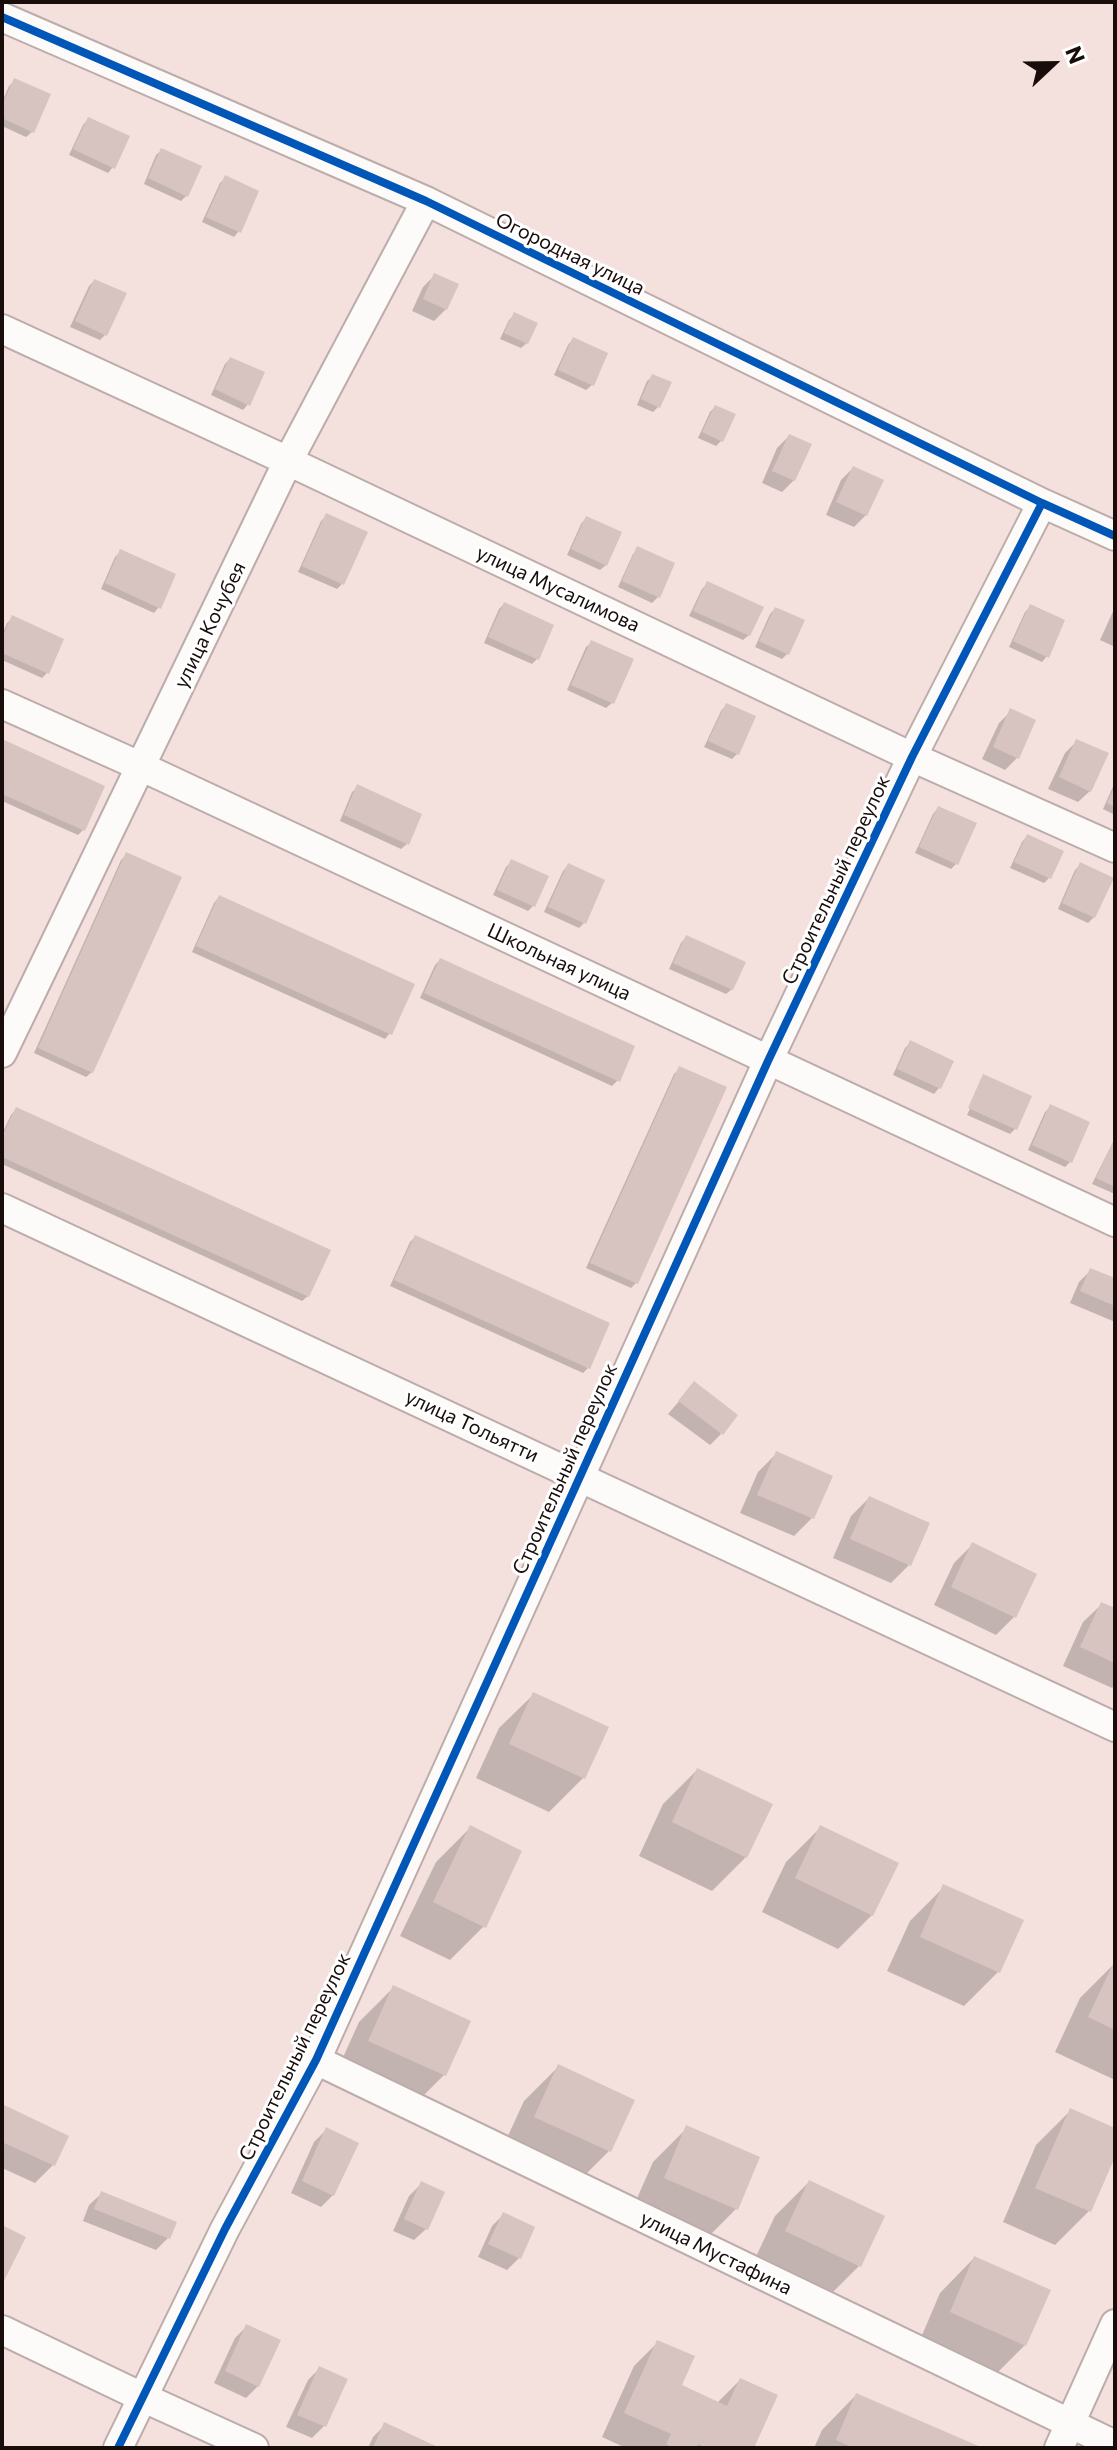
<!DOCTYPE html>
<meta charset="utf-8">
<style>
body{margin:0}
#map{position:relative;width:1117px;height:2450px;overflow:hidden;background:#f4e0dd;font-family:Commissioner,sans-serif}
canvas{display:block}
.frame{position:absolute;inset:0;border:4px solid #190d0c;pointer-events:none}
.north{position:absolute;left:1013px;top:24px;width:80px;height:80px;-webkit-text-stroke:6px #fff;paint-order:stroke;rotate:68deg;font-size:22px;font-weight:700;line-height:32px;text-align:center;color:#190d0c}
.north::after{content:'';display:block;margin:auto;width:28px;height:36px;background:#190d0c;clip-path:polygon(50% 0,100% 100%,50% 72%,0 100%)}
</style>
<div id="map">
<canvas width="1117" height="2450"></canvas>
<div class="frame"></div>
<div class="north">N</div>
</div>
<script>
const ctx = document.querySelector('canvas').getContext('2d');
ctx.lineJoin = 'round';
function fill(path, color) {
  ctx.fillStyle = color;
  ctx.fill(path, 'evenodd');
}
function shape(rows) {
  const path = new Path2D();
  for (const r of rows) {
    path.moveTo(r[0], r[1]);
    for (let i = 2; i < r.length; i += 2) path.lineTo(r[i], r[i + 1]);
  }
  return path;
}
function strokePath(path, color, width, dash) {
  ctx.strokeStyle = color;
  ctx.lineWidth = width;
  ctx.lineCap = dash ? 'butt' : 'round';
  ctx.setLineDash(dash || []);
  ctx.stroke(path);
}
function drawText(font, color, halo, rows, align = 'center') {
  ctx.font = font + ' Commissioner,sans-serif';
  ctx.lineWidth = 6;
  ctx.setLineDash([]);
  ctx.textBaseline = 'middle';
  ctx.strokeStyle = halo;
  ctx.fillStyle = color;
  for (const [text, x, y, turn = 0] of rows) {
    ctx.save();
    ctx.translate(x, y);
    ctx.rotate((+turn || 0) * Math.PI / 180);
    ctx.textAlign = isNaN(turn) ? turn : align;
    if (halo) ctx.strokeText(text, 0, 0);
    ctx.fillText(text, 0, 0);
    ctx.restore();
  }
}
fill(shape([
 [15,80,32,132,26,137,2,126,2,102,9,86],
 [88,119,113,167,108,173,69,155,83,125],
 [162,150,187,195,181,201,144,184,156,155],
 [225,178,239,231,234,237,202,222,220,183],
 [435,275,446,309,434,321,412,311,423,287],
 [94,281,105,335,100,340,70,327,89,286],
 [514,315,527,343,521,348,500,339,509,320],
 [573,339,592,385,586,390,554,375,568,345],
 [230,359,248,404,243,410,211,395,225,364],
 [653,376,658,407,653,412,637,405,647,381],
 [715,407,722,440,716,446,698,438,710,412],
 [789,436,794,480,782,492,762,483,777,448],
 [853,468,866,515,854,527,826,515,841,480],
 [326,516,342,584,337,589,298,572,321,521],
 [586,518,606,565,600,570,567,555,581,524],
 [638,549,673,564,658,597,652,603,618,587,633,554],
 [121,551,159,607,154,613,101,589,115,557],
 [708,583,749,635,743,640,689,616,702,589],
 [504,604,537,659,532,664,484,643,499,609],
 [1030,607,1047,656,1042,662,1009,647,1025,612],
 [1115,607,1115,647,1100,640],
 [775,609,787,654,782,659,755,647,770,614],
 [13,618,47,673,42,678,2,660,2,635,7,623],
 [592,642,612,703,606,708,567,690,586,647],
 [726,705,737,754,732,759,704,747,721,711],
 [1011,711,1017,758,1005,770,982,759,999,723],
 [2,741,83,830,78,835,2,801],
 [1077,741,1090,791,1078,802,1048,789,1065,753],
 [1115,782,1115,815,1103,809],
 [358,787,407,844,401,849,340,821,352,792],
 [938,808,956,864,951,869,915,853,933,814],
 [1027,836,1049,878,1044,883,1010,868,1022,842],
 [127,854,92,1072,86,1077,34,1053,121,860],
 [512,861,533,906,528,911,493,895,506,867],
 [568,865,584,923,579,928,544,912,563,871],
 [1080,865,1094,917,1088,923,1058,909,1075,870],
 [219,897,390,1033,385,1039,192,952,214,903],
 [686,937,732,989,726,994,669,969,681,943],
 [440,960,618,1080,612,1086,420,998,435,965],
 [910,1043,939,1088,934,1094,893,1075,905,1048],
 [680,1068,636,1283,631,1288,586,1268,674,1074],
 [984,1076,1015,1129,1010,1134,967,1115,983,1080,980,1080],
 [1050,1107,1070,1162,1065,1167,1028,1150,1045,1112],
 [16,1109,308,1296,302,1301,2,1164,2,1134,11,1115],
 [1115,1138,1115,1194,1092,1184],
 [415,1237,588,1368,583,1373,390,1286,410,1242],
 [1091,1270,1115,1280,1115,1322,1070,1303,1079,1282],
 [694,1384,721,1434,710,1445,668,1414],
 [776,1454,812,1518,794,1536,740,1513,758,1472],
 [869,1498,909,1565,891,1583,833,1558,851,1516],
 [972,1545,1014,1617,996,1635,934,1605,954,1563],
 [1102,1604,1115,1610,1115,1685,1112,1688,1063,1666,1083,1622],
 [534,1694,606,1728,583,1778,549,1812,476,1778,499,1728],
 [697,1770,746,1857,712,1891,639,1856,663,1804],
 [470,1828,484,1926,450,1960,400,1936,436,1862],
 [820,1828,872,1915,838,1949,762,1912,786,1862],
 [944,1887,998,1972,964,2006,887,1971,910,1921],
 [1114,1964,1115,1964,1115,2080,1055,2052,1080,1998],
 [393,1988,444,2075,410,2109,335,2075,359,2022],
 [558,2067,609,2151,575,2185,501,2151,524,2101],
 [2,2106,67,2137,53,2165,35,2183,2,2168],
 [1070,2111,1115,2130,1115,2152,1089,2211,1055,2245,1003,2222,1036,2145],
 [687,2128,736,2209,702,2243,631,2212,653,2162],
 [326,2130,333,2195,321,2207,291,2193,314,2142],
 [809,2182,859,2266,825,2300,752,2265,775,2216],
 [421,2184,426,2229,414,2240,393,2231,409,2196],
 [101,2194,168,2238,156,2250,83,2221,89,2205],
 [504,2214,519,2258,507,2270,478,2257,492,2226],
 [974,2258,1025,2345,991,2379,917,2347,940,2293],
 [247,2326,258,2386,246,2398,214,2383,235,2338],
 [658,2342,679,2386,717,2403,740,2380,752,2448,626,2448,602,2437,634,2366],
 [320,2368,345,2380,324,2426,312,2438,286,2427,308,2380],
 [856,2395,978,2448,814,2448,822,2430],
 [385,2425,435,2448,368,2448,373,2437]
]), '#0003');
fill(shape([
 [14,78,51,94,34,133,2,118,2,105],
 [88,117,130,136,115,169,73,149],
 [161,148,202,166,188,197,148,178],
 [225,175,259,191,241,233,206,217],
 [434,273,459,284,447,310,423,299],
 [94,279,127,293,107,336,75,321],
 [514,312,538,323,528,344,504,333],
 [573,337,608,353,594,386,558,370],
 [230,357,265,372,250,406,215,389],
 [652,374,672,382,660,408,641,399],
 [715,405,736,414,723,442,702,432],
 [789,434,812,444,795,481,772,471],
 [853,466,884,480,867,516,836,502],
 [326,513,368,532,344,585,302,566],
 [586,516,622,532,607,566,571,549],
 [637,546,675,563,660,598,622,581],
 [120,549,176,574,161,609,105,583],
 [707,581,764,607,750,636,693,611],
 [504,602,554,625,539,660,488,637],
 [1030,604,1065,620,1049,658,1013,641],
 [775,607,805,620,789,655,759,641],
 [12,615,64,639,49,674,2,653,2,638],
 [591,640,634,659,614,704,571,685],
 [726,703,756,716,739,755,708,741],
 [1010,708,1036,720,1019,759,993,747],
 [2,739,105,786,85,831,2,794],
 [1076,739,1109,753,1091,792,1059,777],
 [357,784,422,814,409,845,344,815],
 [1115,786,1115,807,1107,803],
 [938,806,977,823,958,865,919,847],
 [1027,834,1064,851,1051,879,1014,862],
 [126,852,182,877,93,1073,38,1048],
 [511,859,549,876,535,907,497,890],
 [1080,862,1114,878,1095,918,1062,903],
 [568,863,605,880,586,924,548,907],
 [219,895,415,984,392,1035,196,946],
 [686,935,746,962,733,990,673,963],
 [440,958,635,1046,620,1082,424,993],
 [910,1040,954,1061,941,1089,897,1069],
 [679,1066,727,1087,638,1284,590,1263],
 [983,1074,1032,1096,1017,1130,968,1108],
 [1050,1104,1090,1122,1072,1163,1032,1145],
 [16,1107,331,1250,309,1297,2,1157,2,1137],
 [1115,1138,1115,1187,1096,1178],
 [415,1235,610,1323,590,1369,394,1280],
 [1090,1268,1115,1278,1115,1306,1080,1291],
 [694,1381,738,1415,723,1435,678,1401],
 [776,1451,833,1476,814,1519,757,1495],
 [869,1496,930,1523,911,1566,850,1539],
 [972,1542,1037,1574,1016,1618,951,1587],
 [1101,1602,1115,1608,1115,1663,1080,1647],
 [533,1692,609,1727,585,1779,509,1744],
 [697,1768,773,1804,747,1858,672,1822],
 [470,1825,522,1851,486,1928,433,1902],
 [820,1825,899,1863,873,1916,795,1878],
 [943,1884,1024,1920,1000,1973,920,1937],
 [1115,1960,1115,2030,1088,2017],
 [393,1985,471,2021,446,2076,368,2041],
 [558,2064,635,2100,611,2152,534,2117],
 [2,2104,69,2136,55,2166,2,2142],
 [1070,2108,1115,2128,1115,2157,1091,2212,1035,2188],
 [686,2125,760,2157,738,2210,664,2178],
 [326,2127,359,2143,334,2196,302,2181],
 [809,2180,885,2216,861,2267,785,2231],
 [421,2181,445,2192,428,2230,404,2219],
 [101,2191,177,2222,170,2239,94,2209],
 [503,2212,535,2227,521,2259,488,2244],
 [2,2225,26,2237,2,2285],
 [974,2256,1051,2290,1026,2346,950,2312],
 [246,2324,281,2340,259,2387,225,2371],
 [657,2340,695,2356,682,2385,727,2406,740,2378,778,2395,754,2448,707,2448,698,2444,696,2448,674,2448,666,2444,671,2434,624,2413],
 [319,2366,348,2379,326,2427,297,2415],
 [856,2393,983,2448,854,2448,836,2440],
 [384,2422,440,2448,373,2448]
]), '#d7c3c0');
const minor = shape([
 [2,17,426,201,1042,503,1115,536],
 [2,329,288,461,912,757,1115,848],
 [2,704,142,767,1115,1222],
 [2,1053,288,461,426,201],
 [2,1208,1115,1727],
 [316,2060,1115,2445],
 [2,2330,142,2397,254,2448],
 [118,2448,225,2229,316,2060,768,1061,912,757,1042,503],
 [1059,2448,1115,2324]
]);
strokePath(minor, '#bcacaa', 32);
strokePath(minor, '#fdfafa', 28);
strokePath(shape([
 [2,17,426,201,1042,503,1115,536],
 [118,2448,225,2229,316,2060,768,1061,912,757,1042,503]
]), '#0057b8', 8);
drawText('20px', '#190d0c', '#fff', [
 ["Огородная улица",570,254,26],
 ["улица Мусалимова",558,589,25],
 ["улица Кочубея",210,625,-64],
 ["Строительный переулок",836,880,-65],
 ["Школьная улица",559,962,25],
 ["улица Тольятти",472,1426,25],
 ["Строительный переулок",565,1469,-66],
 ["Строительный переулок",295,2057,-64],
 ["улица Мустафина",716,2253,26]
]);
</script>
